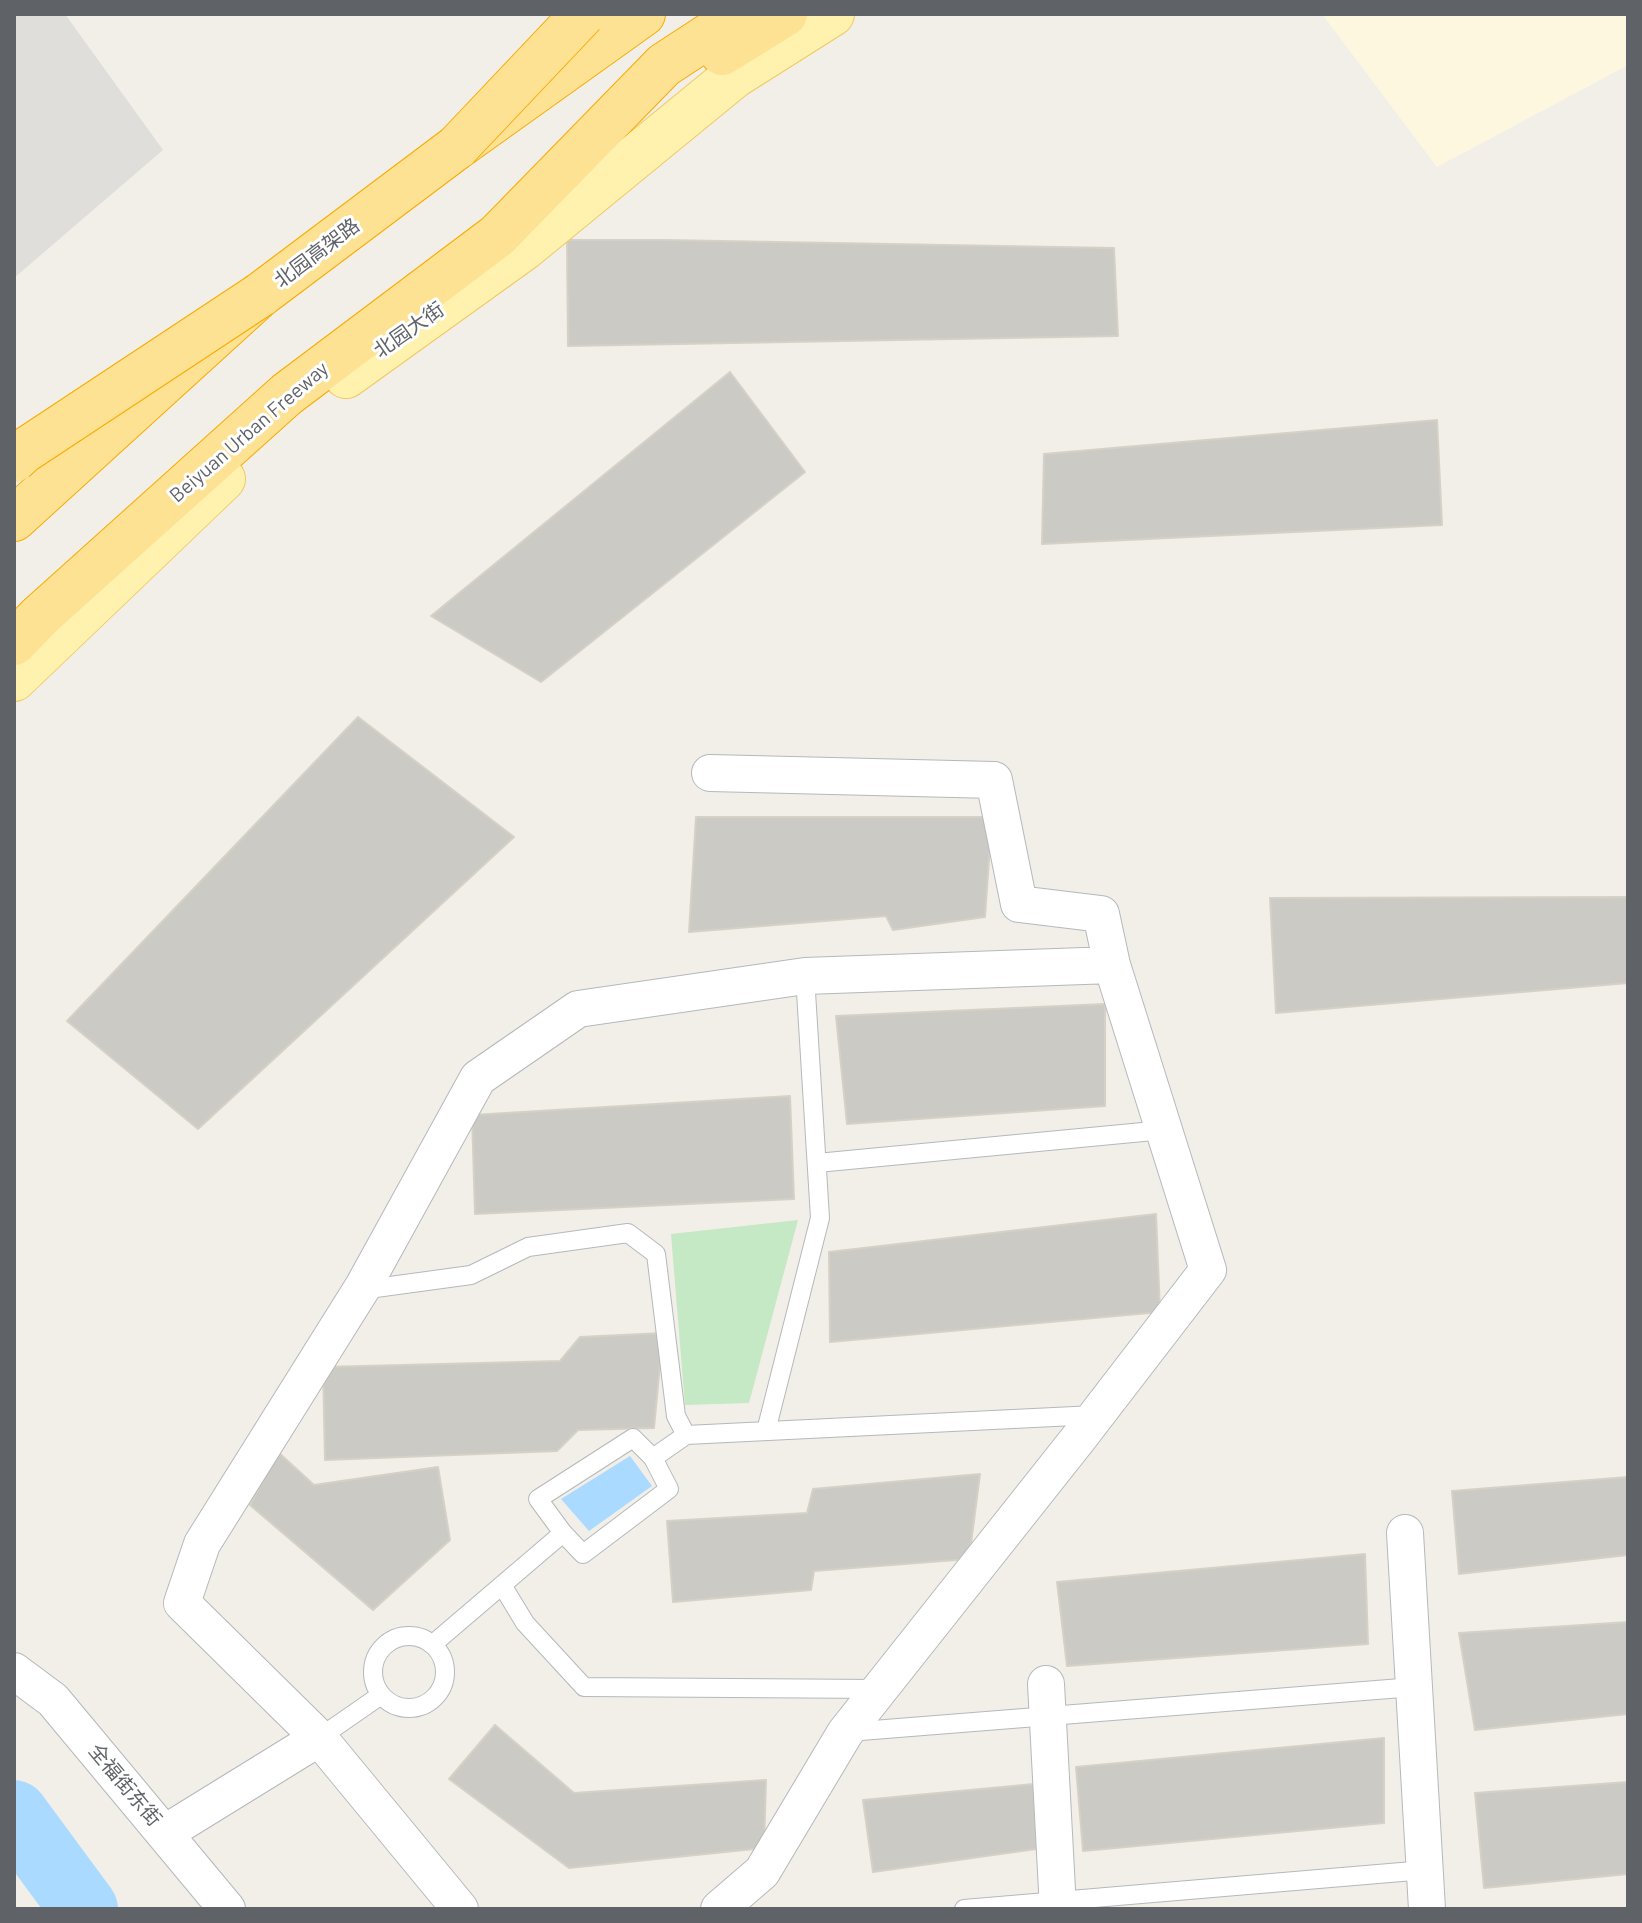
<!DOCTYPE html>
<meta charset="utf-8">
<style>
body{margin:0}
#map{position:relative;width:1642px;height:1923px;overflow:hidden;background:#f1efe8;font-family:Barlow,sans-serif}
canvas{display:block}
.frame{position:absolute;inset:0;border:16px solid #5f6368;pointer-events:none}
</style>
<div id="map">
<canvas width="1642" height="1923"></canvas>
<div class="frame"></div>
</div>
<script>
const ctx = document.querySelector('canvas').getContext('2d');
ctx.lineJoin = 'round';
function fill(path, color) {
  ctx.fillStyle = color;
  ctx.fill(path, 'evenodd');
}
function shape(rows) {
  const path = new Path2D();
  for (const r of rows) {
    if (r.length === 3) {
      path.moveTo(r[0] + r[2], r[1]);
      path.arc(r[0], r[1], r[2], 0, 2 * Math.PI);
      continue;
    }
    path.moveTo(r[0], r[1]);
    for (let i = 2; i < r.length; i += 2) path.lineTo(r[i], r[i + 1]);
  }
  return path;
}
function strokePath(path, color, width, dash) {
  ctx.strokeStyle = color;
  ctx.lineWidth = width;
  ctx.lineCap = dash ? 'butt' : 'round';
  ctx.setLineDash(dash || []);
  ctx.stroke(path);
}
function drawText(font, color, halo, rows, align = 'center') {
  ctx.font = font + ' Barlow,"Noto Sans SC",sans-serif';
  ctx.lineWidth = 6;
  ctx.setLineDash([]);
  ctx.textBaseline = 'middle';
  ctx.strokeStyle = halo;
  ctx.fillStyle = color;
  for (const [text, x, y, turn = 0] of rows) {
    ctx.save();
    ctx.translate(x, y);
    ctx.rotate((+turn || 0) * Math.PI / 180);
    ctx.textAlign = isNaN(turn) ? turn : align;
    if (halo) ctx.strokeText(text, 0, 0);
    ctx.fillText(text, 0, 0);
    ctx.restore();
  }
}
fill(shape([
 [1322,14,1628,14,1628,65,1437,167]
]), '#fef7e0');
fill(shape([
 [14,14,65,14,163,150,14,278]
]), '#e0deda');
fill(shape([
 [798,1220,749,1403,685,1405,671,1234]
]), '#c5e8c5');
fill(shape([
 [630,1456,652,1486,589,1531,561,1499]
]), '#aadaff');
strokePath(shape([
 [14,1814,84,1909]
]), '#aadaff', 68);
const building = shape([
 [567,240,665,240,1114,248,1118,336,568,346,567,240],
 [730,372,805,472,541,682,431,616,730,372],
 [1437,420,1442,525,1042,544,1044,454,1437,420],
 [358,717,514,837,198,1129,67,1021,358,717],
 [696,817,992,817,985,917,893,930,886,916,689,932,696,817],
 [1628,897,1628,983,1276,1013,1270,898,1628,897],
 [1105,1004,1105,1106,847,1124,836,1016,1105,1004],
 [790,1096,794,1199,475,1214,472,1115,790,1096],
 [1156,1214,1160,1312,830,1342,829,1252,1156,1214],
 [663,1333,654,1428,578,1430,557,1451,325,1460,323,1367,560,1361,580,1337,663,1333],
 [278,1452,314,1485,438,1467,450,1540,373,1610,250,1505,278,1452],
 [980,1474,969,1559,814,1571,811,1590,673,1602,667,1521,807,1513,813,1489,980,1474],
 [1628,1477,1628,1555,1459,1574,1452,1491,1628,1477],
 [1365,1554,1368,1644,1067,1666,1057,1582,1365,1554],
 [1628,1622,1628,1714,1475,1730,1459,1633,1628,1622],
 [495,1725,574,1793,766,1780,764,1848,569,1868,449,1779,495,1725],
 [1384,1738,1384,1823,1083,1851,1076,1767,1384,1738],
 [1628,1782,1628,1874,1484,1888,1475,1793,1628,1782],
 [1034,1784,1036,1849,873,1872,863,1800,1034,1784]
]);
fill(building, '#cccac5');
strokePath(building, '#d6d1c6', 2);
const lane = shape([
 [817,1163,1164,1130],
 [361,1290,471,1275,528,1247,628,1233,656,1254,676,1416,686,1435,1095,1415],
 [766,1431,820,1218,805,976],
 [563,1533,538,1499,633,1438,653,1458,686,1435],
 [502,1585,525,1623,584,1687,879,1689],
 [409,1672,36],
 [433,1644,563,1533,583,1554,669,1489,653,1458],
 [848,1732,1414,1687],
 [319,1738,381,1695],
 [964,1909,1425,1870]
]);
const street = shape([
 [710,773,994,780,1019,904,1101,914,1112,965],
 [1405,1533,1427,1909],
 [14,1671,53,1700,227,1909],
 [1046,1684,1058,1909],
 [165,1833,319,1738],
 [460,1909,319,1738,182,1603,202,1544,364,1285,478,1078,578,1009,805,976,1112,965,1208,1270,1078,1439,845,1733,762,1872,719,1909]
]);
const primary = shape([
 [346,376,524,248,734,76,832,14],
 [14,679,223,479]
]);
const highway = shape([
 [722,53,785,14],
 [14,519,260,295,457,147,643,14],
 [14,643,40,616,287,394,497,236,664,65,742,14]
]);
strokePath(lane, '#b5b8bc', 20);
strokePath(street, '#b5b8bc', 38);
strokePath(primary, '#f2c960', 46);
strokePath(highway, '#f9ab00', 46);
strokePath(lane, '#fff', 18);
strokePath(street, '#fff', 36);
strokePath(primary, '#fff2af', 44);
strokePath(highway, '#fde293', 44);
const highwayBridge = shape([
 [457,147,583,14],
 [14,460,24,451,260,295]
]);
strokePath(highwayBridge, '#f9ab00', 46, []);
strokePath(highwayBridge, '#fde293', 44);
drawText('20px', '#5f6368', '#fff', [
 ["北园高架路",317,253,-37],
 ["北园大街",409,330,-35],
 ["Beiyuan Urban Freeway",249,432,-41],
 ["全福街东街",125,1785,50]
]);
</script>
